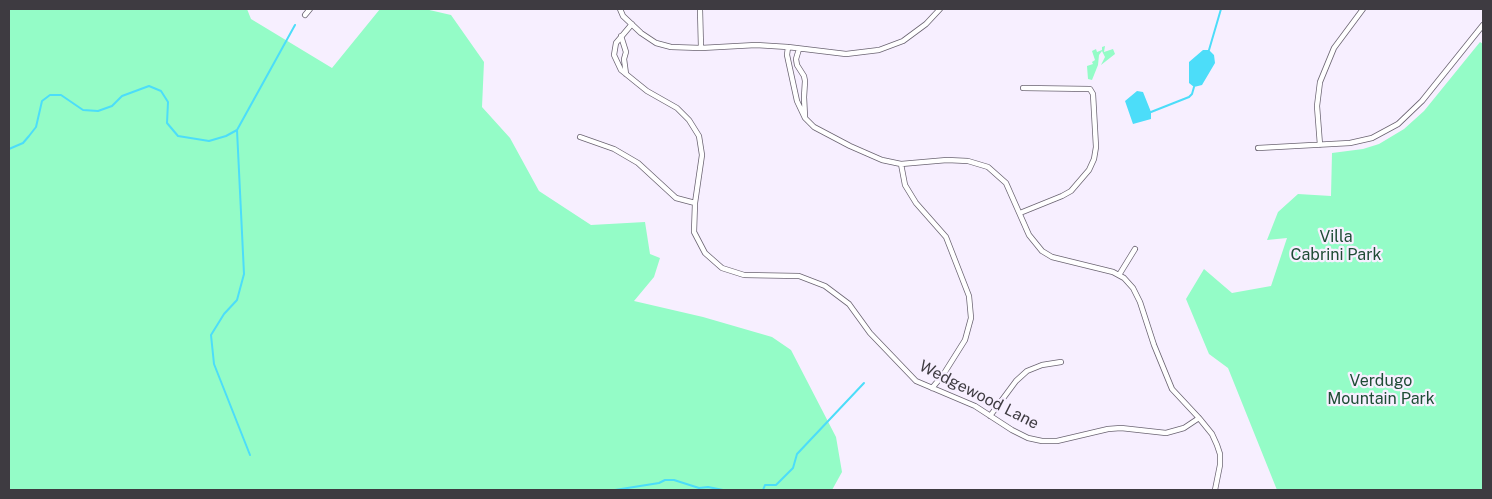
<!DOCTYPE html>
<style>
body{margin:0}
#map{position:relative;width:1492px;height:499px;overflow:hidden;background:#f7efff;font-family:"Public Sans",sans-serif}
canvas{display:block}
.frame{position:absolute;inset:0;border:10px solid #3e3b41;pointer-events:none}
</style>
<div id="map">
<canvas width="1492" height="499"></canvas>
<div class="frame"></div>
</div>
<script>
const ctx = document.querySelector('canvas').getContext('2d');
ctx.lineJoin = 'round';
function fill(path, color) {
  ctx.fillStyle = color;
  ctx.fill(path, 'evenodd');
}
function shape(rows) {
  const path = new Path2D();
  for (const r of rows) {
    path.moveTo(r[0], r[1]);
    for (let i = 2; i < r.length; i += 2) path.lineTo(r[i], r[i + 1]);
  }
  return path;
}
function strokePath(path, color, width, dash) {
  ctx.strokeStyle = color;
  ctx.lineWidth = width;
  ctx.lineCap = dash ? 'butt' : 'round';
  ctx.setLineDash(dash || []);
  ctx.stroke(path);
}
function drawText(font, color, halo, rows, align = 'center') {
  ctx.font = font + ' "Public Sans",sans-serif';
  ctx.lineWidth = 4.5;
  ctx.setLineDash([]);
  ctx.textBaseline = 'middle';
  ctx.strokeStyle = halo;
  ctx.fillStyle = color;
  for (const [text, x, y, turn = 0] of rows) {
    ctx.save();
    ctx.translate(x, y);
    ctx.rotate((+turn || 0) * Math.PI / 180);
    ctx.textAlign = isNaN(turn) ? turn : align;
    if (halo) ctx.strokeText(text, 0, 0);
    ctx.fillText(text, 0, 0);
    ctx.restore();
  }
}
fill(shape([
 [9,9,247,9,251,19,332,68,380,9,425,9,451,15,484,62,482,107,510,138,539,191,591,225,645,222,650,254,660,258,654,277,634,301,703,317,772,337,791,350,836,437,842,472,832,490,9,490],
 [1480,42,1483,44,1483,490,1277,490,1228,368,1209,354,1186,299,1204,269,1232,293,1271,286,1287,238,1267,240,1278,212,1298,194,1331,196,1332,153,1363,149,1379,144,1404,129,1424,111],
 [1105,46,1104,52,1113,49,1115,54,1101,65,1105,57,1102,51,1099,55,1098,65,1092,80,1088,79,1087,66,1093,64,1092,62,1095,60,1092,51,1096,49,1097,52,1102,50,1102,47]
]), '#94fcc7');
fill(shape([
 [1203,50,1209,50,1214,55,1215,63,1202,85,1194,87,1189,83,1189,62],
 [1137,91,1143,92,1151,112,1151,119,1133,124,1125,101]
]), '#4cddf9');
strokePath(shape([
 [1209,50,1221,9],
 [1151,112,1189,97,1192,94,1194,87],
 [237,130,244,274,237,300,224,314,211,335,214,364,250,455],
 [9,149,23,143,29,136,36,127,42,101,50,95,61,95,83,110,98,111,112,106,122,96,149,86,161,91,168,102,167,123,178,136,209,141,226,136,237,130,295,25],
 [615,490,659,483,665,480,674,480,699,488,708,487,723,490],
 [763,490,765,485,776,485,793,468,797,454,864,383]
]), '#4cddf9', 2);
const street = shape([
 [620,9,623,16,641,33,656,43,671,47,701,48,756,45,788,47,846,54,879,50,903,41,926,24,940,9],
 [700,9,701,48],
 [305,15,310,9],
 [632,24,616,43,614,55,621,70,647,91,677,108,689,120,699,136,702,155,695,203,694,232,705,253,722,268,744,275,799,276,825,286,849,304,870,333,916,381,975,406,1012,430,1028,438,1042,441,1057,441,1108,429,1121,428,1166,433,1184,428,1199,418],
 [621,36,626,52,624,59,626,74],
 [788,47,787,55,797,101,805,118,814,127,850,146,882,160,901,164,947,160,968,161,988,167,1006,183,1029,235,1042,251,1052,257,1113,272,1124,278,1133,288,1140,302,1154,345,1172,389,1199,418,1212,434,1217,445,1220,454,1220,465,1215,490],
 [799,49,796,59,797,65,804,76,805,81,804,97,805,117],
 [580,137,614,149,638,163,676,198,695,203],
 [1320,145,1317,106,1320,82,1334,48,1363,9],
 [1258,148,1350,143,1372,138,1398,124,1422,101,1483,25],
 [901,164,905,185,916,203,946,237,969,296,971,318,965,340,943,375,932,388],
 [1020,213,1062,196,1071,191,1089,170,1094,159,1096,147,1093,94,1090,89,1023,88],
 [1119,275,1135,249],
 [990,416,1016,381,1027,371,1042,365,1061,362]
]);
strokePath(street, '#6b6472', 6);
strokePath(street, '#fff', 4.5);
drawText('16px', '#1f4c36', '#f7efff', [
 ["Villa",1336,237],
 ["Cabrini Park",1336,255],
 ["Verdugo",1381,381],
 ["Mountain Park",1381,399]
]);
drawText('16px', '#3e3b41', '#f7efff', [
 ["Wedgewood Lane",979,395,27]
]);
</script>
